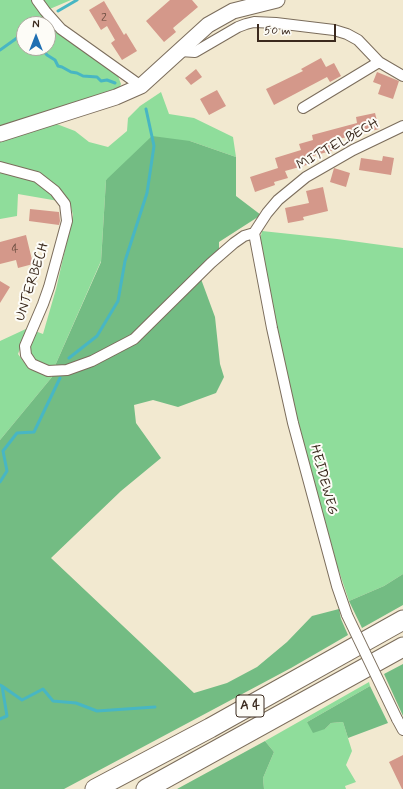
<!DOCTYPE html>
<style>
body{margin:0}
#map{position:relative;width:403px;height:789px;overflow:hidden;background:#f2e9d0;font-family:Mynerve,sans-serif}
canvas{display:block}
.north{position:absolute;left:16px;top:16px;width:40px;height:40px;box-sizing:border-box;background:#fdfcf7;border:1px solid #afa8a0;border-radius:50%;rotate:0deg;font-size:11px;font-weight:700;line-height:16px;text-align:center;color:#3b2a1e}
.north::after{content:'';display:block;margin:auto;width:14px;height:18px;background:#1f6fb2;clip-path:polygon(50% 0,100% 100%,50% 72%,0 100%)}
.scale{position:absolute;left:257px;top:24px;width:79px;height:18px;box-sizing:border-box;border:2px solid #3b2a1e;border-top:0;padding-left:5px;font-size:12px;line-height:14px;white-space:nowrap;color:#3b2a1e;-webkit-text-stroke:3px #fdfcf7;paint-order:stroke}
</style>
<div id="map">
<canvas width="403" height="789"></canvas>
<div class="north">N</div>
<div class="scale">50 m</div>
</div>
<script>
const ctx = document.querySelector('canvas').getContext('2d');
ctx.lineJoin = 'round';
function fill(path, color) {
  ctx.fillStyle = color;
  ctx.fill(path, 'evenodd');
}
function shape(rows) {
  const path = new Path2D();
  for (const r of rows) {
    path.moveTo(r[0], r[1]);
    for (let i = 2; i < r.length; i += 2) path.lineTo(r[i], r[i + 1]);
  }
  return path;
}
function strokePath(path, color, width, dash) {
  ctx.strokeStyle = color;
  ctx.lineWidth = width;
  ctx.lineCap = dash ? 'butt' : 'round';
  ctx.setLineDash(dash || []);
  ctx.stroke(path);
}
function drawText(font, color, halo, rows, align = 'center') {
  ctx.font = font + ' Mynerve,sans-serif';
  ctx.lineWidth = 4;
  ctx.setLineDash([]);
  ctx.textBaseline = 'middle';
  ctx.strokeStyle = halo;
  ctx.fillStyle = color;
  for (const [text, x, y, turn = 0] of rows) {
    ctx.save();
    ctx.translate(x, y);
    ctx.rotate((+turn || 0) * Math.PI / 180);
    ctx.textAlign = isNaN(turn) ? turn : align;
    if (halo) ctx.strokeText(text, 0, 0);
    ctx.fillText(text, 0, 0);
    ctx.restore();
  }
}
fill(shape([
 [0,0,71,0,45,11,54,30,118,76,121,84,119,89,0,128],
 [24,24,48,24,48,48,24,48],
 [161,92,169,114,194,118,233,137,236,157,190,141,106,180,101,261,54,368,37,362,31,356,29,348,35,331,43,334,56,289,73,215,70,203,18,194,17,216,0,219,0,142,54,123,75,131,89,142,108,147,127,131,128,118,140,106],
 [262,231,337,239,403,248,403,574,384,586,349,601,337,565,286,377,260,240],
 [28,328,18,354,29,369,52,377,0,440,0,341],
 [369,682,370,686,307,722,325,729,331,723,343,722,352,751,346,765,356,782,345,786,346,789,264,789,263,778,274,752,265,741]
]), '#8fdd9b');
fill(shape([
 [152,136,190,141,236,157,236,196,261,215,219,242,219,261,201,279,215,317,220,364,224,377,216,393,178,407,153,400,134,405,136,423,161,458,121,491,51,558,194,693,227,683,257,667,287,642,312,616,339,609,341,619,348,635,291,668,64,789,0,789,0,440,52,377,54,368,101,262,106,180],
 [403,574,403,605,362,628,349,601,384,586],
 [403,664,403,716,384,674],
 [370,686,388,723,348,738,343,722,331,723,325,729,313,733,307,722],
 [265,741,274,752,263,778,264,789,177,789]
]), '#73bc83');
strokePath(shape([
 [58,11,77,0],
 [37,24,43,20],
 [36,48,43,50,47,55,55,60,58,66,62,67,71,72,77,73,83,76,97,77,101,81,107,80,115,83],
 [0,50,24,33],
 [69,358,97,336,118,301,125,261,147,193,154,146,146,109],
 [0,482,7,471,3,451,17,433,34,432,60,378],
 [0,685,2,686,7,716,0,719],
 [2,686,22,700,43,689,53,701,76,703,97,711,155,707]
]), '#48b6c3', 3);
fill(shape([
 [170,0,192,0,198,7,173,28,176,32,164,42,146,21],
 [104,1,124,35,126,33,137,51,122,60,111,43,115,40,107,26,101,30,89,10],
 [321,58,326,67,334,63,341,76,330,82,327,77,274,105,266,89,303,71,301,69],
 [196,69,202,77,191,85,185,78],
 [377,72,399,81,393,99,378,94,381,85,373,82],
 [217,90,226,106,209,115,200,99],
 [375,113,379,129,335,140,338,149,302,159,314,163,285,171,288,178,274,182,275,185,255,192,250,177,278,168,275,158,301,150,299,144,313,140,312,135,357,123,356,117],
 [383,156,394,158,391,175,359,170,361,158,382,161],
 [334,168,350,173,346,187,330,182],
 [323,187,328,211,303,217,304,220,288,223,285,208,309,203,306,191],
 [30,209,59,212,60,221,59,225,29,221],
 [26,235,33,264,18,268,16,260,0,264,0,242],
 [0,281,10,287,0,303],
 [403,755,403,789,402,789,389,762]
]), '#d4988a');
const street = shape([
 [37,0,45,11,61,29,141,86],
 [180,51,195,52,238,27,246,24,254,22,276,23,334,30,347,34,358,40,379,62],
 [303,108,379,62,403,76],
 [0,167,37,177,55,191,65,204,67,221,49,287,43,304,25,346,26,355,32,364,48,371,67,370,92,361,134,339,211,263,234,243,244,236,254,233],
 [347,615,337,586,293,423,272,328,254,233,267,213,278,200,306,177,353,150,403,126],
 [397,719,403,730]
]);
const secondary = shape([
 [0,134,116,97,141,86,208,25,233,11,277,0]
]);
const highway = shape([
 [95,789,210,728,403,620],
 [146,789,403,647]
]);
strokePath(street, '#7b6d5c', 12);
strokePath(secondary, '#7b6d5c', 17);
strokePath(highway, '#7b6d5c', 21);
strokePath(street, '#fff', 10);
strokePath(secondary, '#fff', 15);
strokePath(highway, '#fff', 19);
const streetBridge = shape([
 [347,615,397,719]
]);
strokePath(streetBridge, '#7b6d5c', 12, []);
strokePath(streetBridge, '#fff', 10);
drawText('12px', '#614639', null, [
 ["2",104,18],
 ["4",15,249]
]);
for (const [x, y, w] of [
 [250,706,28]
]) {
  const box = new Path2D();
  box.roundRect(x - w / 2, y - 11, w, 22, 3);
  ctx.fillStyle = '#fdfcf7';
  ctx.fill(box);
  strokePath(box, '#3b2a1e', 1);
}
drawText('bold 13px', '#3b2a1e', null, [
 ["A 4",250,706]
]);
drawText('14px', '#3b2a1e', '#fdfcf7', [
 ["MITTELBECH",338,145,-29],
 ["UNTERBECH",33,282,-72],
 ["HEIDEWEG",323,480,75]
]);
</script>
